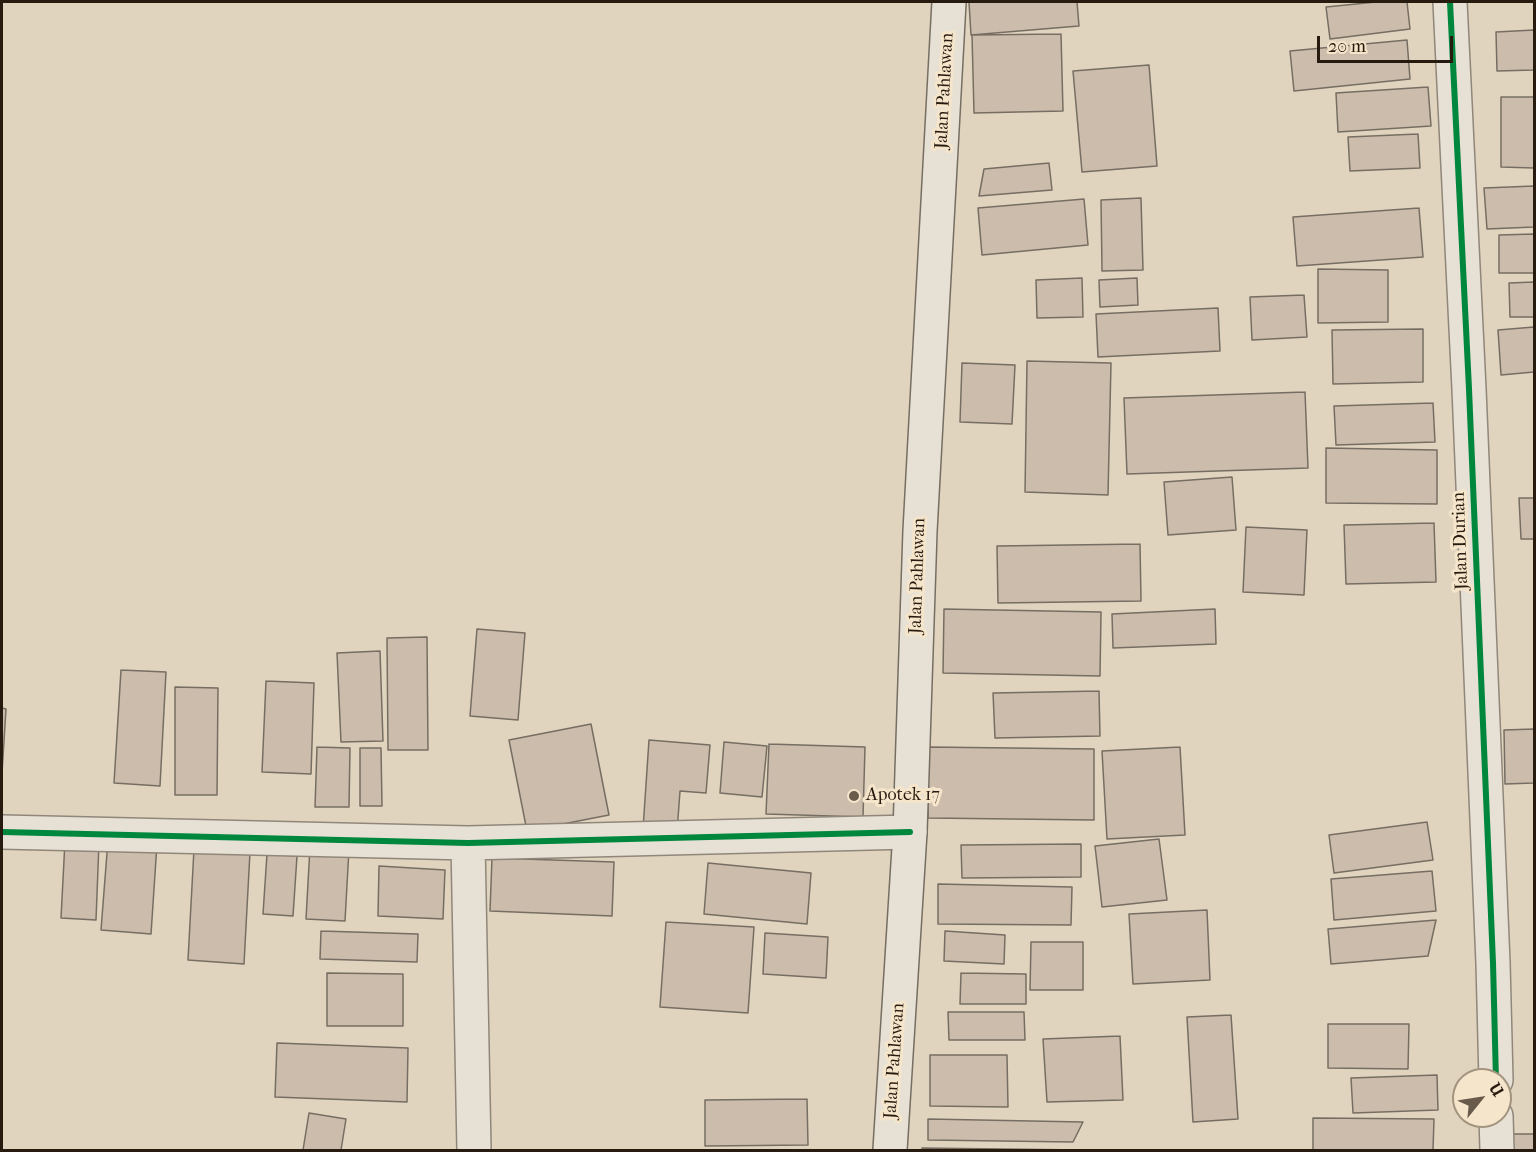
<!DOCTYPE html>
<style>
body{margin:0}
#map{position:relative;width:1536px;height:1152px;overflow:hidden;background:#e0d4be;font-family:"IM FELL French Canon",serif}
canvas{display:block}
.frame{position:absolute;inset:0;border:3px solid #271a0f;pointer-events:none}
.north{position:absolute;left:1452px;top:1068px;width:60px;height:60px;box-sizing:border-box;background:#f5e5cb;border:2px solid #a39480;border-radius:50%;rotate:60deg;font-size:16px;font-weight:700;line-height:24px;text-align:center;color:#271a0f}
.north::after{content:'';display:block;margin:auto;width:21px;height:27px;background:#685b4c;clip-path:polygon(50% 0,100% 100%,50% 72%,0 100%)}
.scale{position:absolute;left:1317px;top:36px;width:136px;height:27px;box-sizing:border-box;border:3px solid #271a0f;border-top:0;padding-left:8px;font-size:18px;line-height:21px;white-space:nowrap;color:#271a0f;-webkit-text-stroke:4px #f5e5cb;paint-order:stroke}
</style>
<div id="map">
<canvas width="1536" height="1152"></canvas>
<div class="frame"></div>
<div class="north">U</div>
<div class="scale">20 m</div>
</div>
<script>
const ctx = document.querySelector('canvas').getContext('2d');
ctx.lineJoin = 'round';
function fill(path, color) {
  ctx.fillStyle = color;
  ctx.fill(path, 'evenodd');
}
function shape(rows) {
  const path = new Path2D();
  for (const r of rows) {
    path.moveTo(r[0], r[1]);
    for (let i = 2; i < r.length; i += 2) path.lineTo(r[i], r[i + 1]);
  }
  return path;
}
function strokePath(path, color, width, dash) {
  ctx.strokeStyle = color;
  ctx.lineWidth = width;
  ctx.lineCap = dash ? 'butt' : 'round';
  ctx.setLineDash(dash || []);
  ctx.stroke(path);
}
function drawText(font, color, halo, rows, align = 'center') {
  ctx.font = font + ' "IM FELL French Canon",serif';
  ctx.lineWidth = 6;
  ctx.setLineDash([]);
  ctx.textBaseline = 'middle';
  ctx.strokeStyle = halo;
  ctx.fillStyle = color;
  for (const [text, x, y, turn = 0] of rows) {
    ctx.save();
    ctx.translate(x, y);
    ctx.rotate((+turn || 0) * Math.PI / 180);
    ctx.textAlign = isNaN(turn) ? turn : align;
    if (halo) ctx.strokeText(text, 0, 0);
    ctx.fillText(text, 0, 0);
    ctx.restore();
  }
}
const building = shape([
 [969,2,1077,2,1079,26,971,35,969,2],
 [1376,2,1407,2,1410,29,1330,39,1326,7,1376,2],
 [1534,30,1534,70,1497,71,1496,32,1534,30],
 [1061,34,1063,111,974,113,972,35,1061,34],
 [1407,40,1410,79,1294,91,1290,51,1407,40],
 [1149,65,1157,166,1082,172,1073,71,1149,65],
 [1428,87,1431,126,1338,132,1336,93,1428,87],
 [1501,97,1534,97,1534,168,1501,167,1501,97],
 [1418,134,1420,168,1350,171,1348,137,1418,134],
 [1049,163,1052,190,979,196,984,169,1049,163],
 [1534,186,1534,227,1487,229,1484,188,1534,186],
 [1141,198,1143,270,1102,271,1101,200,1141,198],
 [1084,199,1088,245,982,255,978,208,1084,199],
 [1419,208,1423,257,1297,266,1293,217,1419,208],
 [1534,234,1534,273,1499,273,1499,235,1534,234],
 [1318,269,1388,270,1388,322,1318,323,1318,269],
 [1082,278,1083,317,1037,318,1036,280,1082,278],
 [1137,278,1138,305,1100,307,1099,280,1137,278],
 [1534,282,1534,317,1510,317,1509,283,1534,282],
 [1304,295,1307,337,1252,340,1250,297,1304,295],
 [1218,308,1220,351,1098,357,1096,314,1218,308],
 [1534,327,1534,372,1501,375,1498,330,1534,327],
 [1423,329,1423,382,1333,384,1332,330,1423,329],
 [1027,361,1111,363,1108,495,1025,492,1027,361],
 [962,363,1015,365,1012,424,960,422,962,363],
 [1305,392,1308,468,1127,474,1124,398,1305,392],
 [1433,403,1435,442,1336,445,1334,406,1433,403],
 [1326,448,1437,450,1437,504,1326,503,1326,448],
 [1232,477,1236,530,1168,535,1164,482,1232,477],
 [1519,498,1534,498,1534,539,1521,539,1519,498],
 [1434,523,1436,582,1346,584,1344,525,1434,523],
 [1246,527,1307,530,1304,595,1243,592,1246,527],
 [1140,544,1141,601,998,603,997,546,1140,544],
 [944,609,1101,612,1100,676,943,673,944,609],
 [1215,609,1216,644,1113,648,1112,614,1215,609],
 [477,629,525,633,518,720,470,716,477,629],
 [427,637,428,750,388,750,387,638,427,637],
 [380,651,383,741,341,742,337,653,380,651],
 [121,670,166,672,160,786,114,783,121,670],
 [266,681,314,683,311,774,262,772,266,681],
 [175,687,218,688,217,795,175,795,175,687],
 [1099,691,1100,736,995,738,993,693,1099,691],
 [2,708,6,709,2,773,2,708],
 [591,724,609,815,527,831,509,740,591,724],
 [1534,729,1534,783,1505,784,1504,730,1534,729],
 [649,740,710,745,706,793,680,791,677,832,643,829,649,740],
 [724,742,767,746,762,797,720,793,724,742],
 [769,744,865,747,863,817,766,814,769,744],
 [317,747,350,748,349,807,315,807,317,747],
 [928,747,1094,749,1094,820,928,818,928,747],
 [1180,747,1185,835,1107,839,1102,751,1180,747],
 [360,748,381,748,382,806,360,806,360,748],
 [1427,822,1433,860,1334,873,1329,835,1427,822],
 [1159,839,1167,900,1102,907,1095,846,1159,839],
 [108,840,157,844,151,934,101,930,108,840],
 [65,841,99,843,96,920,61,918,65,841],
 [1081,844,1081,877,962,878,961,845,1081,844],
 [310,847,349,849,345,921,306,919,310,847],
 [194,849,250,852,244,964,188,960,194,849],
 [267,854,297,856,293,916,263,914,267,854],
 [492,858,614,862,612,916,490,911,492,858],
 [708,863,811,873,807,924,704,914,708,863],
 [379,866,445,870,443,919,378,916,379,866],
 [1432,871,1436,911,1334,920,1331,879,1432,871],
 [938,884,1072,887,1071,925,938,924,938,884],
 [1207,910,1210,980,1133,984,1129,914,1207,910],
 [1436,920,1428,956,1331,964,1328,929,1436,920],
 [666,922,754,927,748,1013,660,1007,666,922],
 [321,931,418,934,417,962,320,959,321,931],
 [945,931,1005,935,1004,964,944,961,945,931],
 [765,933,828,937,826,978,763,974,765,933],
 [1031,942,1083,942,1083,990,1030,990,1031,942],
 [327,973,403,974,403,1026,327,1026,327,973],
 [961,973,1026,974,1026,1004,960,1004,961,973],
 [948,1012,1024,1012,1025,1040,949,1040,948,1012],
 [1231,1015,1238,1119,1193,1122,1187,1017,1231,1015],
 [1328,1024,1409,1024,1408,1069,1328,1068,1328,1024],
 [1120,1036,1123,1100,1047,1102,1043,1039,1120,1036],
 [277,1043,408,1048,407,1102,275,1097,277,1043],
 [930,1055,1007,1055,1008,1107,930,1106,930,1055],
 [1437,1075,1438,1110,1353,1113,1351,1078,1437,1075],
 [807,1099,808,1145,705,1146,705,1100,807,1099],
 [309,1113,346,1119,341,1150,303,1150,309,1113],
 [1313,1118,1434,1119,1433,1150,1313,1150,1313,1118],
 [928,1119,1083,1122,1073,1142,928,1140,928,1119],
 [1504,1134,1534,1134,1534,1150,1504,1150,1504,1134],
 [922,1148,1083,1150,922,1150,922,1148]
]);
fill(building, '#ccbcac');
strokePath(building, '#766e62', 1.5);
const street = shape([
 [1450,2,1469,389,1493,963,1496,1080],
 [2,832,468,843,910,832],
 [468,843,474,1150],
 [1496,1116,1497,1150]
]);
const secondary = shape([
 [890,1150,910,832,920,531,949,2]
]);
strokePath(street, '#90877a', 36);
strokePath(secondary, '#766e62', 36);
strokePath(street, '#e6e0d5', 33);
strokePath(secondary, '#e6e0d5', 33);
strokePath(shape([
 [1450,2,1469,389,1493,963,1496,1080],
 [2,832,468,843,910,832]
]), '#00873e', 6);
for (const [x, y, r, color] of [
 [854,796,6,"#685b4c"]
]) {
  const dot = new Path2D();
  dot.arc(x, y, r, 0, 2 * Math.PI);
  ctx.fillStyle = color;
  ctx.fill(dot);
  strokePath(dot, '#f5e5cb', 2);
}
drawText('18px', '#271a0f', '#f5e5cb', [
 ["Jalan Pahlawan",945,91,-87],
 ["Jalan Durian",1461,541,-92],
 ["Jalan Pahlawan",918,576,-88],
 ["Jalan Pahlawan",895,1061,-86]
]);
drawText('18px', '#271a0f', '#f5e5cb', [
 ["Apotek 17",866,796]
], 'left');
</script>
